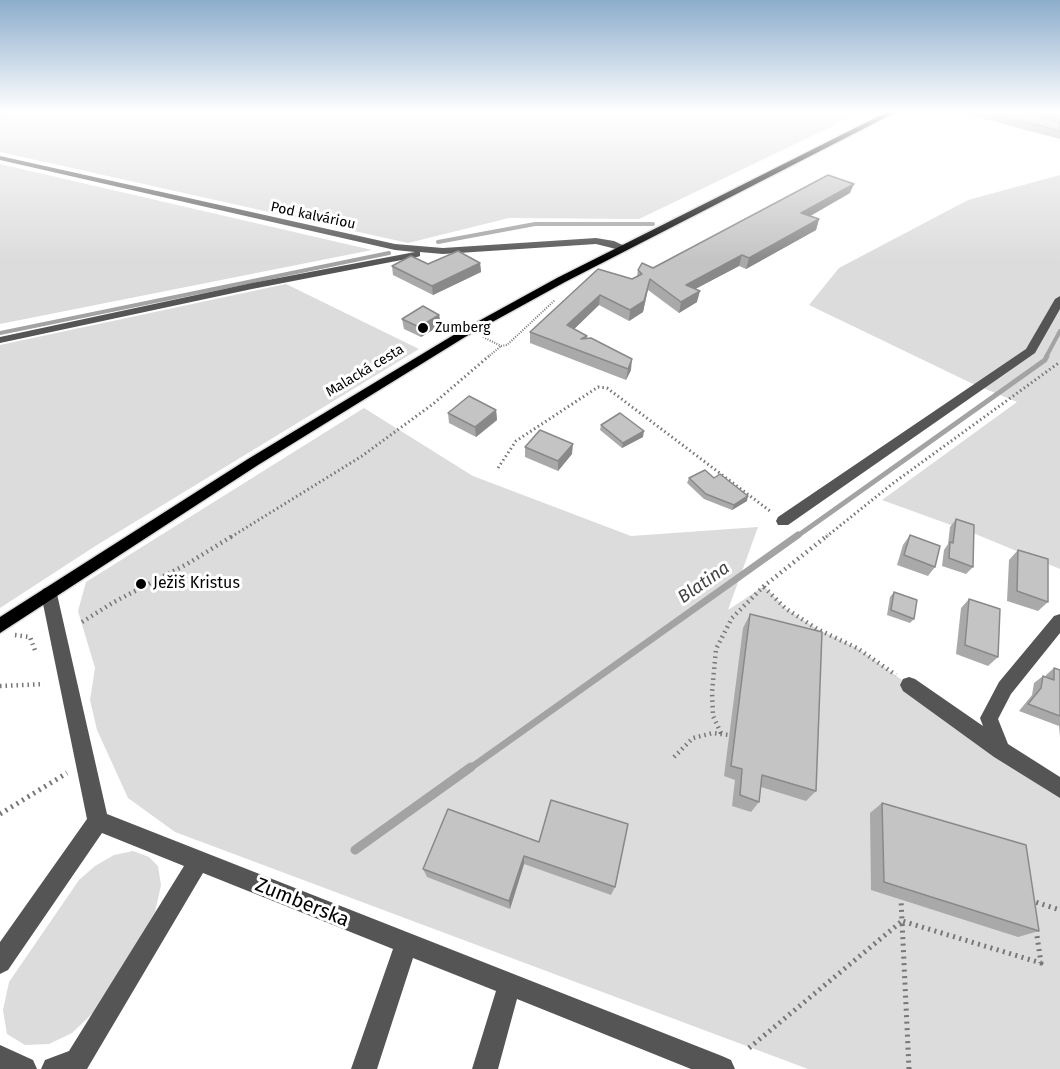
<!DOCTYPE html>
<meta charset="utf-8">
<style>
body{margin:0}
canvas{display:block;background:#fff}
</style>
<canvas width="1060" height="1069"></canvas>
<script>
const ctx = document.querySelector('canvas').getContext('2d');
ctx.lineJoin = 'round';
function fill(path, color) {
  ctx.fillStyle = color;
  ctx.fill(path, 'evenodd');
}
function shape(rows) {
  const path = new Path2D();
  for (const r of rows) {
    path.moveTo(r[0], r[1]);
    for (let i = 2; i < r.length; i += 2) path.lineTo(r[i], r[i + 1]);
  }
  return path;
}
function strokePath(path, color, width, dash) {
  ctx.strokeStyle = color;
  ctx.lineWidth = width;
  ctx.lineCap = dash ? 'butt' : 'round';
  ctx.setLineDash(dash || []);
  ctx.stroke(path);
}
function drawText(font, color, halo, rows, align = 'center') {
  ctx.font = font + ' "Fira Sans",sans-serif';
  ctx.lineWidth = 6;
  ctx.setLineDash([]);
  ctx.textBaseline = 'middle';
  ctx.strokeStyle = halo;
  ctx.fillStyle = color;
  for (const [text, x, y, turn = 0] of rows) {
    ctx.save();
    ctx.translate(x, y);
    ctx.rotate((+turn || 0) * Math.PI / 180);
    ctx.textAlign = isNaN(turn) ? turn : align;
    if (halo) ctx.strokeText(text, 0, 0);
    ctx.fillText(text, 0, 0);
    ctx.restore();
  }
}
fill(shape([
 [0,111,864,111,639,219,509,218,408,243,0,152],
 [0,164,372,250,0,324],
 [1060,175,1060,569,973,533,882,500,1017,402,971,383,809,305,839,268,968,200],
 [286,284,419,349,97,545,0,608,0,345],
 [364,408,473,476,631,536,758,527,728,610,764,586,785,608,817,629,857,648,1001,750,1060,788,1060,1069,808,1069,175,832,128,798,97,730,90,700,95,668,78,611,86,582],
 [133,851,149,857,158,866,161,885,155,912,97,1009,72,1033,49,1044,25,1045,7,1034,3,1010,9,982,79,880,95,866,114,855]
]), '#dcdcdc');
strokePath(shape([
 [438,242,535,224,653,224],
 [0,333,389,253],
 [1046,357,1060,331]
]), '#a3a3a3', 4);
strokePath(shape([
 [796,537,1045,360,1047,356]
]), '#a3a3a3', 5);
strokePath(shape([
 [469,769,798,535]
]), '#a3a3a3', 7);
strokePath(shape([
 [355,850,471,767]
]), '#a3a3a3', 9);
const major = shape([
 [889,111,898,111,565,282,465,337,258,465,0,633,0,617,248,459,457,333,557,278,889,111]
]);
strokePath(major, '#dbdbdb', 3);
strokePath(shape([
 [0,118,60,111],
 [483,337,501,346,507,345,555,300],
 [488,357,501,346]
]), '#777', 2, [1, 1.5]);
strokePath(shape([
 [498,468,516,441,598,387,607,388,770,511],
 [231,537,362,456,433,404,489,356],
 [826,537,892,484,1060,362]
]), '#777', 3, [1.5, 3]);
strokePath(shape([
 [764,587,785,608,817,629,857,648,896,675],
 [82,622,114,602,187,564,234,535],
 [15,635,30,637,36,653],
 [0,686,44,684],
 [721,733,713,716,712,692,716,649,732,618,764,586,828,535],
 [674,757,693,738,713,733,729,735]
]), '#777', 4.5, [1.5, 4]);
strokePath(shape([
 [0,814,67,773],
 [1032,903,1032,901,1060,910],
 [749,1048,902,921,901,899],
 [909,1069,902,921,1041,963,1036,929]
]), '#777', 5, [2, 4.5]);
fill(shape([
 [0,156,395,244,443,248,596,238,614,241,629,248,624,251,596,244,443,254,420,252,420,256,417,257,252,289,0,343,0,337,252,283,415,252,395,250,0,160,0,156],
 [1060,296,1060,309,1035,353,788,525,778,525,776,521,778,517,1026,349,1055,299,1060,296],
 [49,587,55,589,57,594,107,814,722,1056,731,1060,735,1069,691,1069,517,999,498,1069,472,1069,496,991,413,958,377,1069,351,1069,393,949,203,873,87,1069,41,1069,45,1060,69,1051,184,866,102,833,8,970,0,974,0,942,87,819,41,594,43,589,49,587],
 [1060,614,1060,633,1011,694,998,719,1008,744,1060,777,1060,798,994,757,903,691,900,685,903,679,909,677,915,679,983,726,980,718,999,682,1054,616,1060,614],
 [0,1045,33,1060,37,1069,0,1069,0,1045]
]), '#555');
fill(major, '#000');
fill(shape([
 [959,111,1060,111,1060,139,959,112],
 [850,193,810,216,819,219,816,230,746,269,739,266,695,289,697,302,679,313,648,290,643,312,629,321,599,305,574,329,587,336,587,338,631,370,626,380,530,343,530,332,598,269,632,279,637,276,638,270,653,268],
 [480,263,481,272,433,295,393,275,392,266],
 [439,315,441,325,421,337,404,329,402,319],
 [496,410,497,420,476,437,449,423,448,413],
 [601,425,643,437,622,448,600,430],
 [525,447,572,454,558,471,525,457],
 [689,478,714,478,747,501,732,510,704,499,687,483],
 [956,519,973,567,966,574,942,566,944,550,948,544,950,527],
 [910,535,935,567,928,576,897,565,903,545],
 [1018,550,1048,602,1038,611,1007,601,1009,560],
 [894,592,914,619,910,623,887,615,890,597],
 [969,599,998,657,988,666,956,654,961,608],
 [750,614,816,791,806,801,761,787,759,802,751,812,732,806,735,780,724,776,743,628],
 [1054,668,1060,670,1060,737,1059,726,1019,711,1032,695,1034,683,1043,676,1046,677,1046,675],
 [882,803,1039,931,1018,937,871,890,870,813],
 [539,842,615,887,611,895,524,864,510,909,427,877,423,869]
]), '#a9a9a9');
fill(shape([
 [854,184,850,193,798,223,801,213],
 [819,219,816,230,746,269,749,258],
 [742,255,739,266,684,295,686,285],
 [480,263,481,272,433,295,432,286],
 [650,279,643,312,629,321,630,310],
 [700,291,697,302,679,313,681,302],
 [600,295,599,305,567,336,567,325],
 [439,315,441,325,421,337,419,327],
 [632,359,631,370,626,380,628,369],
 [496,410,497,420,476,437,475,427],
 [644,431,643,437,622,448,623,443],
 [573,444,572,454,558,471,558,461],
 [748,496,747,501,732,510,734,505],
 [524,856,524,864,510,909,509,901]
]), '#898989');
const building = shape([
 [985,111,1020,111,1060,123,1060,131,985,111],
 [1048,111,1060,111,1060,114,1048,111],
 [828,175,854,184,801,213,819,219,749,258,742,255,686,285,700,291,681,302,650,279,644,301,630,310,600,295,567,325,587,336,581,339,591,338,632,359,628,369,530,332,598,269,632,279,642,274,638,270,642,263,653,268,828,175],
 [458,251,480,263,432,286,392,266,411,256,428,264,458,251],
 [423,306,439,315,419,327,402,319,423,306],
 [469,396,496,410,475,427,448,413,469,396],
 [620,413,644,431,623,443,601,425,620,413],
 [540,430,573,444,558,461,525,447,540,430],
 [705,470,714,478,720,474,748,496,734,505,706,494,689,478,705,470],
 [956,519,974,525,973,567,949,558,950,542,953,543,956,519],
 [910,535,940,546,935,567,904,555,910,535],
 [1018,550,1048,559,1048,602,1017,591,1018,550],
 [894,592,917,600,914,619,891,610,894,592],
 [969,599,1000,609,998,657,965,645,969,599],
 [750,614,822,632,816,791,762,775,759,802,740,795,742,769,731,766,750,614],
 [1054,668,1060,670,1060,716,1028,704,1041,688,1043,676,1054,680,1054,668],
 [551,800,628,824,615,887,524,856,509,901,423,869,448,809,539,842,551,800],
 [882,803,1026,845,1039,931,884,882,882,803]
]);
fill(building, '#c4c4c4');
strokePath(building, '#898989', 1.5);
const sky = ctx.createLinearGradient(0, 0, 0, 261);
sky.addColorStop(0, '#8cadcc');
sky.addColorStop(0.43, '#fff');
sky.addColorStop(1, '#ffffff00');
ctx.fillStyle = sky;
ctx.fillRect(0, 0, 1060, 261);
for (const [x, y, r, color] of [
 [423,328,6,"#000"],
 [141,584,6,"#000"]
]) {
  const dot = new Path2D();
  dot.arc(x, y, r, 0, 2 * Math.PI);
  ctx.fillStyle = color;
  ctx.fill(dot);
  strokePath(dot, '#fff', 2);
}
drawText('14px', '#000', '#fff', [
 ["Pod kalváriou",313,216,12],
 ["Malacká cesta",365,371,-31]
]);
drawText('14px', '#000', '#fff', [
 ["Zumberg",435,328]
], 'left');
drawText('16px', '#000', '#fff', [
 ["Ježiš Kristus",153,584]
], 'left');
drawText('italic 18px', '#444', '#fff', [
 ["Blatina",704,583,-35]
]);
drawText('20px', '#000', '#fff', [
 ["Zumberska",302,903,22]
]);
</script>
